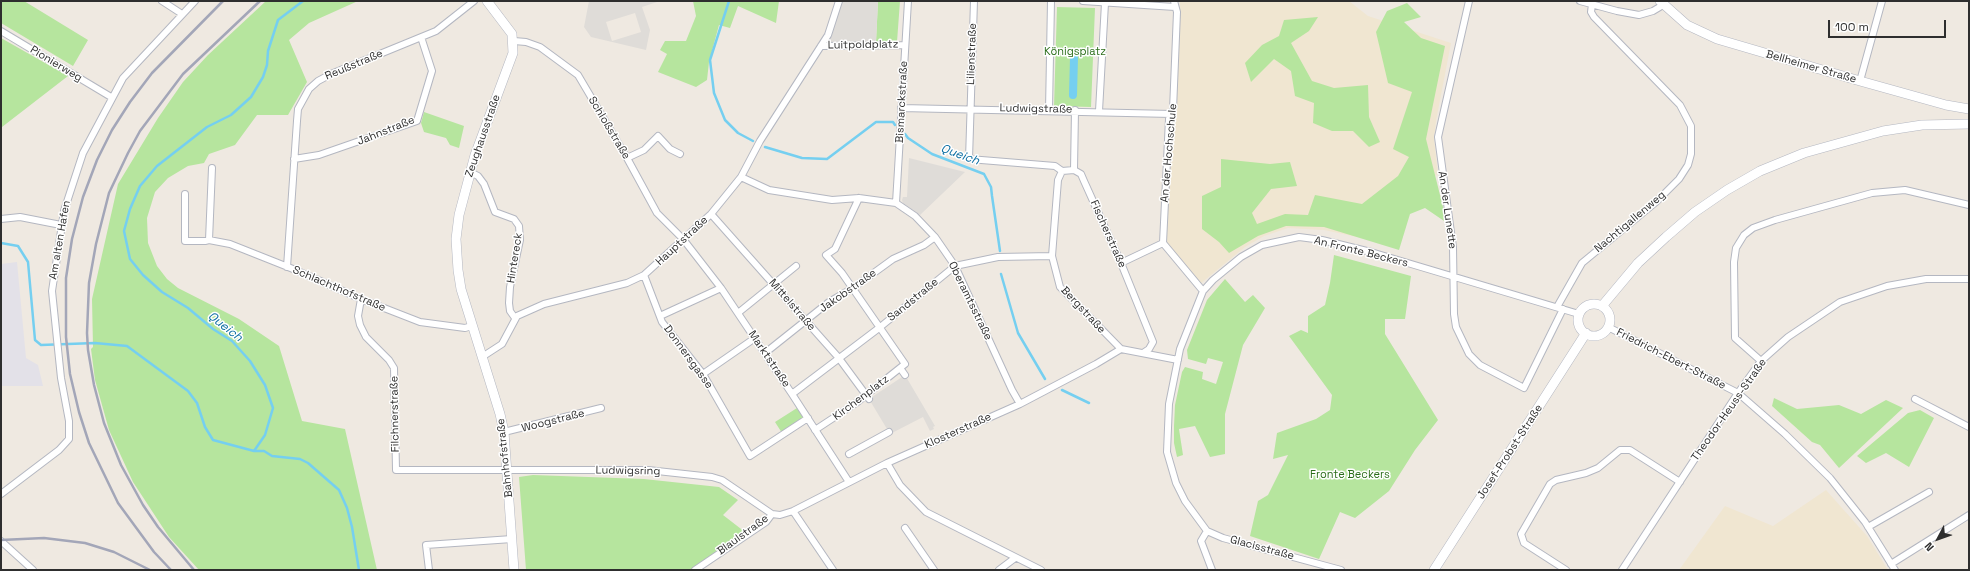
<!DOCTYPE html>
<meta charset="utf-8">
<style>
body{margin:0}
#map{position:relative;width:1970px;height:571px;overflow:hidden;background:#efe9e1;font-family:"Space Grotesk",sans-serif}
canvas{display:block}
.frame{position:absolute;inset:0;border:2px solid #2e2e2e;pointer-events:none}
.north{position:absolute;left:1918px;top:519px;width:40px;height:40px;-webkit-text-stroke:3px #fff;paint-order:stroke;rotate:229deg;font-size:11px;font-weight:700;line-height:16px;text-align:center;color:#2e2e2e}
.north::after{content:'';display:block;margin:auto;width:14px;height:18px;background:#2e2e2e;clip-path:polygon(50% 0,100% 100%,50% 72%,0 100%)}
.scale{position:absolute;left:1828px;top:20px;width:118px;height:18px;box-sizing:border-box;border:2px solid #2e2e2e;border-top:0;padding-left:5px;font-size:12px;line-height:14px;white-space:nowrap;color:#2e2e2e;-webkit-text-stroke:3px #fff;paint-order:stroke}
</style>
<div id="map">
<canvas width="1970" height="571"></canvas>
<div class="frame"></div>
<div class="north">N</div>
<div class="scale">100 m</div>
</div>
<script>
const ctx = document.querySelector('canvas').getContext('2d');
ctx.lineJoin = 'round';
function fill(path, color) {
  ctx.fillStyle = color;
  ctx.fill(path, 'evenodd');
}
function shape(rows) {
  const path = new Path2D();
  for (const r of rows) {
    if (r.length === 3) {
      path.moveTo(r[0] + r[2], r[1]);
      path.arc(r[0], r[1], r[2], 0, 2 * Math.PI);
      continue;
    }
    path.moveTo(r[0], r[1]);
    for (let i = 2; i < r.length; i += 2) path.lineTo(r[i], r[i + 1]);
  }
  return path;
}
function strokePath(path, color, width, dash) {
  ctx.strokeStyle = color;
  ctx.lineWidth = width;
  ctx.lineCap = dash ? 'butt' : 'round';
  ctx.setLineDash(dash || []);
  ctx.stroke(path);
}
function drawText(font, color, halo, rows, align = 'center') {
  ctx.font = font + ' "Space Grotesk",sans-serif';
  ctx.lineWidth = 3;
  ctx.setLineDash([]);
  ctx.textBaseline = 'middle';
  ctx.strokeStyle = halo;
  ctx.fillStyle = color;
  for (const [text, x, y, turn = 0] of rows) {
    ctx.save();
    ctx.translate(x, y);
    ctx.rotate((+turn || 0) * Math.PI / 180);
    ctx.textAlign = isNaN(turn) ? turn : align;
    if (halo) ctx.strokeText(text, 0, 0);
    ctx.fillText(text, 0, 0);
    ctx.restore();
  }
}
fill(shape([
 [17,262,26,358,38,365,43,386,1,386,1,264]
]), '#e3e1e8');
fill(shape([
 [1180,1,1349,1,1368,16,1451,43,1436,121,1434,139,1438,174,1357,237,1324,230,1288,228,1264,236,1245,247,1200,284,1167,245,1166,228,1175,114],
 [1826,490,1867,536,1888,570,1679,570,1725,506,1773,526]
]), '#f0e6d1');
fill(shape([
 [1,1,24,1,88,40,73,66,1,23],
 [266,1,358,1,309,23,289,40,307,82,288,115,257,115,235,145,209,154,204,163,188,166,168,178,155,192,147,218,148,243,157,266,167,279,178,288,239,319,279,346,302,421,345,429,377,570,199,570,169,537,133,482,109,430,95,380,91,349,93,347,92,299,118,184,158,118,183,82,208,55],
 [693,1,779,1,776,23,738,6,730,28,719,25,709,62,707,80,696,87,658,72,667,54,660,50,665,41,686,41,696,16],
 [878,1,900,1,897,42,876,42],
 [1407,3,1421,17,1404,22,1421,38,1445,46,1426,139,1447,223,1425,208,1410,214,1399,250,1324,227,1286,226,1258,236,1229,253,1219,242,1202,229,1202,196,1221,187,1221,159,1270,164,1290,162,1297,186,1271,189,1252,213,1257,224,1285,214,1308,215,1315,195,1362,204,1398,176,1409,157,1393,149,1412,92,1388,83,1376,32,1387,11],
 [1057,7,1095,8,1091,107,1054,106],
 [1318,17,1309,31,1291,43,1312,81,1334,88,1368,85,1369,117,1380,142,1369,147,1353,131,1332,131,1313,123,1314,103,1295,96,1291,71,1274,59,1251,82,1245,63,1262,45,1279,36,1284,20],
 [1,38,68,76,2,127,1,126],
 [424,112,464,126,459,148,450,145,446,138,424,132,421,123],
 [1334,255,1411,276,1405,319,1385,319,1385,334,1438,420,1415,450,1389,491,1355,518,1340,512,1319,559,1250,536,1258,501,1268,495,1288,455,1273,459,1277,433,1316,419,1330,410,1332,395,1289,336,1301,330,1308,333,1308,316,1325,305,1330,283],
 [1225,279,1245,302,1253,295,1265,308,1243,345,1225,414,1225,454,1210,457,1195,426,1179,429,1183,455,1177,457,1174,443,1174,426,1175,405,1182,372,1185,367,1203,372,1202,379,1216,384,1223,362,1208,358,1206,364,1188,359,1187,350,1207,300],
 [1774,398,1797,409,1839,405,1861,414,1886,400,1903,408,1839,468,1820,445,1812,442,1772,406],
 [797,408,804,419,782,433,775,422],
 [1920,410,1934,418,1909,467,1886,453,1866,463,1857,456,1908,413],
 [533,475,644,479,719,487,738,500,723,515,745,532,690,570,526,570,519,477]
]), '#b6e59e');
fill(shape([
 [589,1,660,1,642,7,650,30,646,50,591,37,584,27],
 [635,13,641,32,612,41,606,22],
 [843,1,878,1,876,42,826,43,831,37,839,8],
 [909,158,965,172,920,215,903,203,902,200,903,197,907,197],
 [905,375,935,426,933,427,934,429,930,431,923,417,890,434,869,399]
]), '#dfdcd8');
strokePath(shape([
 [729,1,710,60,714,93,725,120,738,133,753,141],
 [905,134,908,138,932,154,984,174,991,187,992,196,1000,251],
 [765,147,802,158,827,159,876,122,893,122,895,125],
 [1,243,18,246,28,262,35,340,41,345,95,343,127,346,188,391,197,403,205,427,213,440,254,451,264,451,272,456,300,459,308,463,339,490,347,508,352,527,359,570],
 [1001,274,1018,333,1045,379],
 [1062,390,1089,403],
 [254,451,265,435,273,408,265,385,250,361,232,341,213,329,188,308,162,292,143,275,130,259,124,231,130,209,140,186,157,166,207,127,231,115,251,97,263,77,267,65,268,51,278,20,303,1]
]), '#75cff0', 2.5);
strokePath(shape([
 [1073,95,1074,58]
]), '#75cff0', 8);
const street = shape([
 [162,1,182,14],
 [974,1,969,159,1055,166,1062,171,1074,170],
 [1083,1,1175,7],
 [1174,1,1177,12,1173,110,1169,119,1163,243,1203,291],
 [1469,1,1438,137,1453,247,1454,314,1456,327,1469,354,1480,365,1524,388,1563,309],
 [1580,1,1617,11,1639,15,1653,11,1663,5],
 [1,31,111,97],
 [514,41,526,42,540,47,578,75,627,158,657,213,683,239,721,288,792,394,849,482],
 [821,46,905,45],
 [1860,81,1882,1],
 [901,108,1172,114],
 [1049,110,1051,1],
 [1099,111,1105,3],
 [627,158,644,150,658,136,670,149,680,154],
 [294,159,319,155,417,121,432,71,421,37],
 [1074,170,1081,174,1084,181,1121,263,1153,342,1149,349,1143,353],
 [1074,170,1075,110],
 [1062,171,1058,180,1052,256,1060,287,1121,349],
 [470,172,478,176,484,184,495,212,514,219,519,226,520,240,510,287,509,303,510,311,515,318],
 [741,177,769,190,832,200,859,198,896,203,915,216,935,237,955,266,1012,390,1020,404],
 [185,194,185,241,205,241,209,240,230,244,293,269,361,299,420,322,465,328,472,326],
 [896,203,908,1],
 [711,214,838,357,869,399],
 [1,219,20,217,61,225],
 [209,240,212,168],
 [1121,263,1163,243],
 [287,267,297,121,298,109,309,89,318,81,331,74,436,31,474,1],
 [644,275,662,322,703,374,750,456,808,418],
 [361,299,358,316,360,325,366,337,389,360,394,368,396,470,648,470,712,477,722,480,772,514,780,515,793,511,887,463,1020,404,1096,364,1121,349,1178,360],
 [1557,307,1582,263,1656,202,1679,179,1688,165,1691,154,1691,126,1680,105,1594,17,1591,12,1592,4],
 [738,313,796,266],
 [660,316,721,288],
 [1608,327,1738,393,1785,434,1830,478,1865,522,1895,570],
 [765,353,829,302,853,288,893,259,924,245,935,237],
 [482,357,502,344,517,316,544,304,627,283,644,275,711,214,741,177,760,141,828,35,839,1],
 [1761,361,1735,338,1734,262,1736,248,1744,235,1753,228,1775,220,1872,193,1905,190,1969,205],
 [900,368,905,375],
 [703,374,755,338],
 [792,394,879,328,955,266,998,257,1052,256],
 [1915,399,1969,427],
 [815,430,856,403,905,364,842,273,826,255,835,249,859,198],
 [504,432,601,408],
 [849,454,889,432],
 [887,463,900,485,926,512,1041,570],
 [1,494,59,450,69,439,69,421,61,378,52,291,64,211,83,153,123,78,195,1],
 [793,511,833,570],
 [1868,527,1929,492],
 [905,528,934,570],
 [1207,531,1201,541,1212,570],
 [1,541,33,570],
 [1891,564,1969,515],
 [429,570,426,545,512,539],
 [695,570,766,522,772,514],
 [999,570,1015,558],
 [1341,570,1223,538,1207,531,1185,501,1176,483,1167,452,1169,404,1180,349,1203,291,1213,280,1241,257,1262,245,1299,237,1322,240,1371,252,1579,314],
 [1566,570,1524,543,1521,534,1550,484,1556,480,1586,473,1598,468,1620,450,1630,450,1680,482],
 [1622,570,1738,393,1761,361,1788,337,1840,302,1887,286,1926,279,1969,279]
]);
const secondary = shape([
 [487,1,512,34,513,53,475,155,459,215,456,239,458,270,461,289,500,414,504,432,514,570],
 [1660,1,1687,25,1717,39,1860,81,1946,105,1969,109],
 [1594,320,16],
 [1602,306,1638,263,1666,237,1695,212,1727,190,1760,171,1804,153,1883,131,1922,125,1969,124],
 [1434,570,1586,333]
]);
strokePath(street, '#b4b7c1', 8);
strokePath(secondary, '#b4b7c1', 10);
strokePath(street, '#fff', 6);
strokePath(secondary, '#fff', 9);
strokePath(shape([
 [1,540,44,538,85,543,114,552,150,570],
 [171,570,154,552,118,503,89,443,79,412,70,374,66,337,66,278,72,239,83,197,97,160,112,130,130,102,152,73,223,1],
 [194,570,158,527,143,505,121,465,104,423,94,385,88,350,87,333,89,283,96,244,109,193,128,153,140,131,183,74,260,1]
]), '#a3a6b8', 2.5);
drawText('11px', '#2e2e2e', '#fff', [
 ["Luitpoldplatz",863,45,-1],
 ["Lilienstraße",972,54,-88],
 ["Pionierweg",56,64,31],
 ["Reußstraße",354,65,-23],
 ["Bellheimer Straße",1811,67,16],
 ["Bismarckstraße",902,102,-87],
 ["Ludwigstraße",1036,109,1],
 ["Schloßstraße",609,128,59],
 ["Jahnstraße",386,131,-22],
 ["Zeughausstraße",483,136,-71],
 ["An der Hochschule",1169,153,-85],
 ["An der Lunette",1447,210,82],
 ["Nachtigallenweg",1630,222,-40],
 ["Fischerstraße",1108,234,66],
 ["Am alten Hafen",60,240,-80],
 ["Hauptstraße",682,241,-43],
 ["An Fronte Beckers",1361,252,14],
 ["Hintereck",515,258,-81],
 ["Schlachthofstraße",339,289,23],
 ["Jakobstraße",848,291,-35],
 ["Sandstraße",913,300,-39],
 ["Oberamtsstraße",970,301,64],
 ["Mittelstraße",792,305,49],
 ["Bergstraße",1083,310,47],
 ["Donnersgasse",688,357,54],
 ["Marktstraße",769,359,56],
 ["Friedrich-Ebert-Straße",1671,359,27],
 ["Kirchenplatz",861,398,-37],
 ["Theodor-Heuss-Straße",1729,410,-55],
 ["Filchnerstraße",395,414,-91],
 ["Woogstraße",553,421,-14],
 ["Klosterstraße",958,431,-24],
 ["Josef-Probst-Straße",1510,452,-57],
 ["Bahnhofstraße",505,458,-96],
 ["Ludwigsring",628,471,1],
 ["Blaulstraße",743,535,-36],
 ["Glacisstraße",1262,548,15]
]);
drawText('11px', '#2c6e1b', '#fff', [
 ["Königsplatz",1075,52],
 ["Fronte Beckers",1350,475]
]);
drawText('italic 12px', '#0d6fa3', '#fff', [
 ["Queich",960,155,20],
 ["Queich",225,327,38]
]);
</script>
